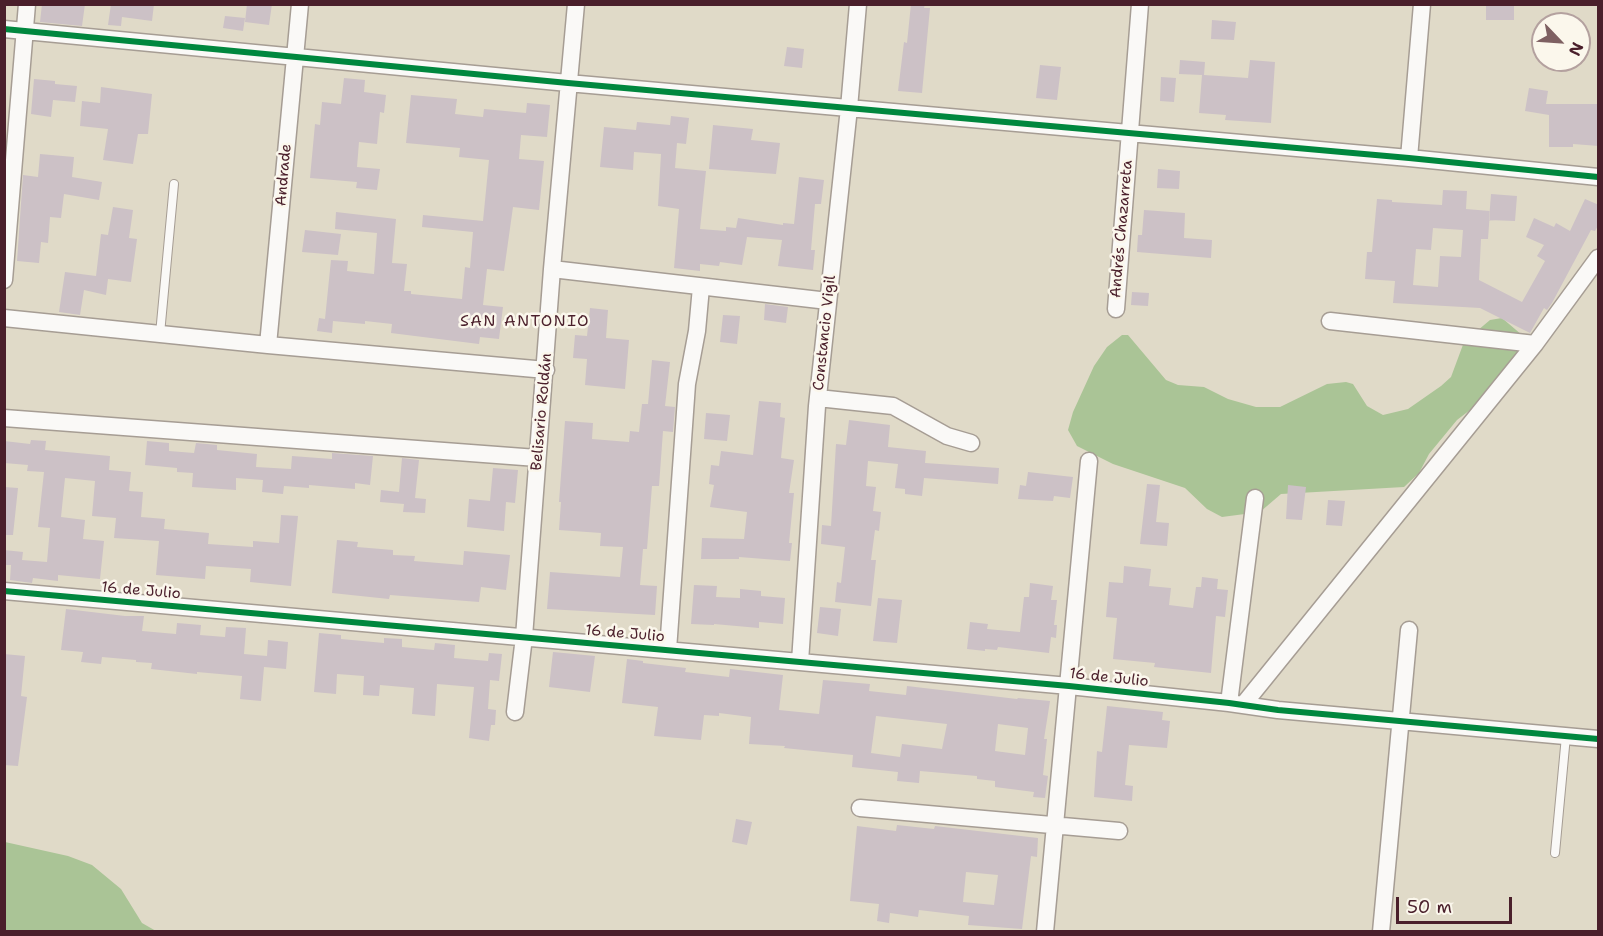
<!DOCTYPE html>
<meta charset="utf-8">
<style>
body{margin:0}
#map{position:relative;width:1603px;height:936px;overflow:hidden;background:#e0dac8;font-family:"Shantell Sans",sans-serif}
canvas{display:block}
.frame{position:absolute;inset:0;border:6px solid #4a1f2b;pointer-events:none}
.north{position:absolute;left:1531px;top:12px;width:60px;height:60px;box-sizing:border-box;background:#fbf7ec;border:2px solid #b4a19f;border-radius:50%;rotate:115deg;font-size:16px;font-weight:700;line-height:24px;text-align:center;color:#4a1f2b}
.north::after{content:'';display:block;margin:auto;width:21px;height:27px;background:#7e6062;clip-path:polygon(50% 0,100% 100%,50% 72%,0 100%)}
.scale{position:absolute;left:1396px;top:897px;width:116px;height:27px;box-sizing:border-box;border:3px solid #4a1f2b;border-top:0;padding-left:8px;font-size:18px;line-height:21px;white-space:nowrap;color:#4a1f2b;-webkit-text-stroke:4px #fbf7ec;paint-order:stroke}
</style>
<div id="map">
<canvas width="1603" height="936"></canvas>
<div class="frame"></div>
<div class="north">N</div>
<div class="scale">50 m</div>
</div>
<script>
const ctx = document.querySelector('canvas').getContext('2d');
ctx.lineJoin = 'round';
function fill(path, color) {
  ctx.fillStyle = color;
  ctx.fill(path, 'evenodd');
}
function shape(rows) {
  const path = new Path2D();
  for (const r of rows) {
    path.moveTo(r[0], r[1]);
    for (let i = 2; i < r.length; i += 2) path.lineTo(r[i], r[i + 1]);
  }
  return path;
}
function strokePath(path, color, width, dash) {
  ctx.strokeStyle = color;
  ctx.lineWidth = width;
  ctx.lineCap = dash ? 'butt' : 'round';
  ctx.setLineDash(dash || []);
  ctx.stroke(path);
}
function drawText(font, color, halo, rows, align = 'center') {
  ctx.font = font + ' "Shantell Sans",sans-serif';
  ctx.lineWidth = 5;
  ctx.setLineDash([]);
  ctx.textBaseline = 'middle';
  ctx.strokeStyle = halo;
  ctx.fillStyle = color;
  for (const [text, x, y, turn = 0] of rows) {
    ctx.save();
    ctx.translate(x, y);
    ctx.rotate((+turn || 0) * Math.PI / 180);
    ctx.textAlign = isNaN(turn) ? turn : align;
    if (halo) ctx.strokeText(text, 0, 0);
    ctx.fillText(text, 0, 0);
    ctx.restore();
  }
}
fill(shape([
 [1502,318,1529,341,1503,394,1470,410,1457,420,1429,454,1419,473,1404,487,1281,494,1260,512,1222,517,1207,509,1185,488,1113,464,1077,446,1068,430,1073,412,1094,366,1107,347,1122,335,1128,335,1166,380,1178,385,1204,387,1228,399,1256,407,1280,407,1327,384,1346,382,1353,384,1367,406,1383,415,1408,409,1441,386,1451,377,1464,342,1490,320],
 [5,842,68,856,92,865,121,889,142,923,156,931,5,931]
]), '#aac496');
fill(shape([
 [42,4,85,4,82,26,40,22],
 [111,4,154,4,152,21,122,17,121,26,108,25],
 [247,4,272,4,269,25,245,22],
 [911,4,925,4,924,8,930,8,922,93,898,91,904,42,907,43],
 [1486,4,1514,4,1514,20,1486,20],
 [225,16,245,18,243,31,223,28],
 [1212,20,1236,22,1234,40,1211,39],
 [787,47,804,49,802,68,784,66],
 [1180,60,1205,62,1204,75,1248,78,1250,60,1275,62,1271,123,1225,120,1226,115,1199,113,1202,75,1179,74],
 [1040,65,1061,67,1057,100,1036,98],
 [1161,77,1176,78,1174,102,1160,101],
 [344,78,365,80,364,92,386,95,384,113,380,112,377,144,359,142,357,167,380,169,377,190,356,188,357,182,310,178,315,124,320,125,322,102,341,104],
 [34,79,55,81,55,84,77,86,75,102,53,100,51,117,31,114],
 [101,87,152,94,148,134,138,134,133,164,103,160,108,129,80,126,82,101,100,103],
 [1529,88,1548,91,1546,104,1599,104,1599,146,1573,144,1573,147,1549,147,1549,115,1525,111],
 [411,95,457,99,455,114,483,117,484,109,526,113,527,103,550,105,547,137,521,135,519,159,544,161,539,210,513,207,504,271,487,269,483,305,503,307,499,339,480,337,479,344,391,333,392,324,365,321,365,324,333,321,332,333,317,331,319,318,325,319,331,260,348,261,347,271,374,274,377,233,335,229,336,212,396,219,392,263,407,264,404,291,411,291,411,294,462,299,465,267,470,268,473,232,422,227,423,215,483,221,489,160,459,157,460,148,406,143],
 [671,116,689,118,686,144,677,143,675,168,706,171,700,229,726,231,726,227,736,228,738,218,783,225,783,223,794,224,799,177,824,180,821,204,815,204,811,250,815,250,813,270,778,266,782,240,747,237,742,265,720,262,719,266,700,264,700,271,674,268,679,209,658,206,661,154,634,152,633,170,600,167,604,127,636,130,637,122,670,125],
 [713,125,753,129,751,140,780,143,776,174,709,169],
 [40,154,74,157,72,177,102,182,99,200,64,194,61,218,50,217,48,243,41,242,39,263,17,261,23,175,38,177],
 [1158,169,1180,171,1179,189,1157,188],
 [1443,190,1467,191,1466,209,1490,211,1488,239,1481,239,1479,280,1522,302,1545,261,1537,256,1544,245,1526,237,1534,218,1554,227,1556,223,1570,231,1585,199,1599,205,1599,224,1595,231,1591,230,1552,303,1547,310,1544,308,1530,333,1480,308,1393,303,1395,281,1365,279,1367,252,1372,252,1377,199,1392,200,1392,202,1442,205],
 [1433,228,1463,230,1461,257,1440,256,1438,287,1413,285,1416,249,1431,250],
 [1491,194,1517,196,1515,221,1489,220],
 [113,207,133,210,129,238,137,239,131,282,108,279,106,295,84,290,80,315,59,312,65,272,96,276,101,234,108,235],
 [1144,210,1185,213,1184,238,1212,240,1211,258,1137,252,1138,235,1142,235],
 [305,230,341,234,338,255,302,252],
 [1132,292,1149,293,1148,306,1131,305],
 [765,304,788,307,786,323,764,320],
 [590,308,608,310,606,338,629,340,625,389,585,385,587,359,573,358,575,335,587,336],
 [723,315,740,316,737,344,720,342],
 [652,360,670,362,665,406,675,407,673,432,663,431,659,486,652,486,647,549,643,549,640,585,657,586,655,615,547,609,550,572,620,577,623,547,600,546,601,533,559,530,561,502,559,502,565,421,593,423,592,439,629,442,630,431,639,432,642,404,648,404],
 [759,401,781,403,780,417,785,418,781,458,794,460,789,493,794,493,789,543,792,543,790,561,739,557,739,559,701,559,702,538,744,539,747,512,710,507,714,485,709,484,711,465,719,466,721,451,753,455],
 [706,413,730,415,727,441,704,439],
 [849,420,890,425,888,447,926,451,925,463,999,468,998,484,924,478,922,496,905,494,905,489,895,488,898,464,868,461,866,486,876,487,873,511,881,512,879,531,875,530,871,560,876,560,871,606,835,602,837,582,841,583,845,547,821,544,822,525,831,526,836,444,846,445],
 [31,440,46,441,45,450,110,456,109,470,131,472,129,491,143,492,141,517,165,519,164,529,209,533,208,544,253,547,253,541,279,543,281,515,298,516,291,586,250,582,251,569,206,566,205,579,156,575,159,541,114,538,116,518,92,516,95,481,65,478,61,517,85,520,83,539,104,541,100,579,58,575,58,581,33,578,32,583,10,580,11,565,4,565,4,550,23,552,22,560,47,562,50,528,38,527,44,472,27,471,28,465,4,463,4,441,30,444],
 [147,441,169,443,169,451,194,453,196,443,217,445,217,450,257,454,256,467,291,469,292,456,332,459,332,453,373,456,370,485,355,483,355,489,309,485,309,488,284,486,283,494,262,492,263,480,236,478,236,490,192,487,193,473,177,472,177,468,145,465],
 [402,458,419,460,415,498,426,499,425,513,403,512,404,504,380,502,381,490,399,492],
 [493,468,518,470,515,503,506,502,504,531,467,527,469,499,490,501],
 [1028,472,1073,477,1070,498,1054,496,1053,501,1018,499,1020,485,1026,486],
 [1147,484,1160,485,1156,522,1169,523,1167,546,1140,544],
 [1288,485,1306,487,1302,520,1286,519],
 [4,487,18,488,13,535,4,535],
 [1328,500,1345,501,1342,526,1326,525],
 [337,540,358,542,357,547,393,550,393,555,415,556,414,561,463,565,464,551,510,555,506,590,481,587,479,602,390,595,389,599,332,593],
 [1124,566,1151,569,1149,586,1171,588,1169,605,1193,608,1196,587,1201,587,1202,577,1218,579,1217,589,1228,590,1225,617,1216,616,1211,673,1154,667,1155,663,1113,659,1117,618,1106,617,1109,582,1123,583],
 [1030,583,1053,586,1051,600,1057,600,1054,625,1057,625,1056,638,1051,637,1049,653,998,647,997,650,985,649,985,651,967,649,970,622,988,624,987,629,1020,632,1024,597,1029,597],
 [694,585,717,586,716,597,740,598,740,589,761,591,761,596,785,598,783,624,759,622,759,628,714,624,714,625,691,624],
 [878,598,902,600,897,643,873,641],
 [820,607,841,609,838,636,817,633],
 [66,609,125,616,144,616,142,631,176,634,177,623,201,625,200,635,225,637,226,627,246,628,244,654,267,656,268,640,288,642,286,669,264,667,261,701,240,699,242,676,197,672,197,674,151,669,152,663,136,662,136,660,102,657,101,664,81,662,83,652,61,650],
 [319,633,341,635,341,639,384,643,384,638,402,639,402,647,434,650,435,643,455,645,454,658,488,661,489,653,502,654,499,681,490,680,488,709,496,710,495,725,491,725,489,741,469,738,474,687,437,684,435,716,412,714,414,688,380,685,379,696,363,695,364,676,337,674,336,694,314,692],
 [553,652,595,656,590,692,549,687],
 [4,654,25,656,21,696,27,697,18,766,4,765],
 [627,659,643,661,643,663,686,668,685,672,729,677,730,669,783,675,779,710,819,714,823,680,870,684,869,691,906,695,907,686,1017,699,1018,698,1050,701,1044,739,1047,739,1043,775,1048,776,1045,798,1033,797,1034,792,995,787,995,781,977,779,977,776,920,771,919,783,897,781,898,772,852,767,853,755,784,748,785,746,749,744,751,717,719,713,719,716,704,715,701,740,654,736,658,707,622,703],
 [876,716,947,724,942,749,902,744,900,757,871,753],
 [998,724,1028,728,1025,755,995,751],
 [1107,706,1163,712,1162,720,1170,721,1167,748,1129,745,1125,785,1133,786,1132,801,1094,797,1097,751,1102,752],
 [736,819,752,822,747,845,732,842],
 [897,825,934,829,935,826,1038,838,1037,857,1031,856,1022,929,968,925,969,916,919,910,918,917,890,913,889,923,877,921,879,904,850,901,857,826,896,831],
 [966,872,998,875,994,905,963,902]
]), '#ccc1c6');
const lane = shape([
 [160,334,174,184],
 [1555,853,1566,736]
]);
const street = shape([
 [4,29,568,83,1409,158,1598,177],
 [1409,158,1422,4],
 [552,269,828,301],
 [4,280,27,4],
 [1116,309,1140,4],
 [4,318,268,345,546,370],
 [1330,321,1535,344],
 [268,345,300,4],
 [818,398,893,406,947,436,971,443],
 [4,418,537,458],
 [4,591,1069,686,1229,703,1278,710,1598,739],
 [668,650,687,384,697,331,701,287],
 [800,662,817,406,849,108,858,4],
 [1229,703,1255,498],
 [1243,705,1535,344,1598,258],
 [515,712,524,637,552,269,576,4],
 [860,808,1119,831],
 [1045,932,1089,461],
 [1381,932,1409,630]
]);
strokePath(lane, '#a69d94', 10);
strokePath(street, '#a69d94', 19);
strokePath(lane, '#faf9f7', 8);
strokePath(street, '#faf9f7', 16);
strokePath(shape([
 [4,29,568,83,1409,158,1598,177],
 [4,591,1069,686,1229,703,1278,710,1598,739]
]), '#00873e', 6);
drawText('15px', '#4a1f2b', '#fbf7ec', [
 ["Andrade",284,175,-85],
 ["Andrés Chazarreta",1122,229,-85],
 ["Constancio Vigil",825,333,-84],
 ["Belisario Roldán",542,412,-85],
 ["16 de Julio",141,591,5],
 ["16 de Julio",625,634,5],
 ["16 de Julio",1109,678,6]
]);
ctx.letterSpacing = '1.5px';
drawText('16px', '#4a1f2b', '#fbf7ec', [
 ["SAN ANTONIO",525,322]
]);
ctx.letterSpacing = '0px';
</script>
